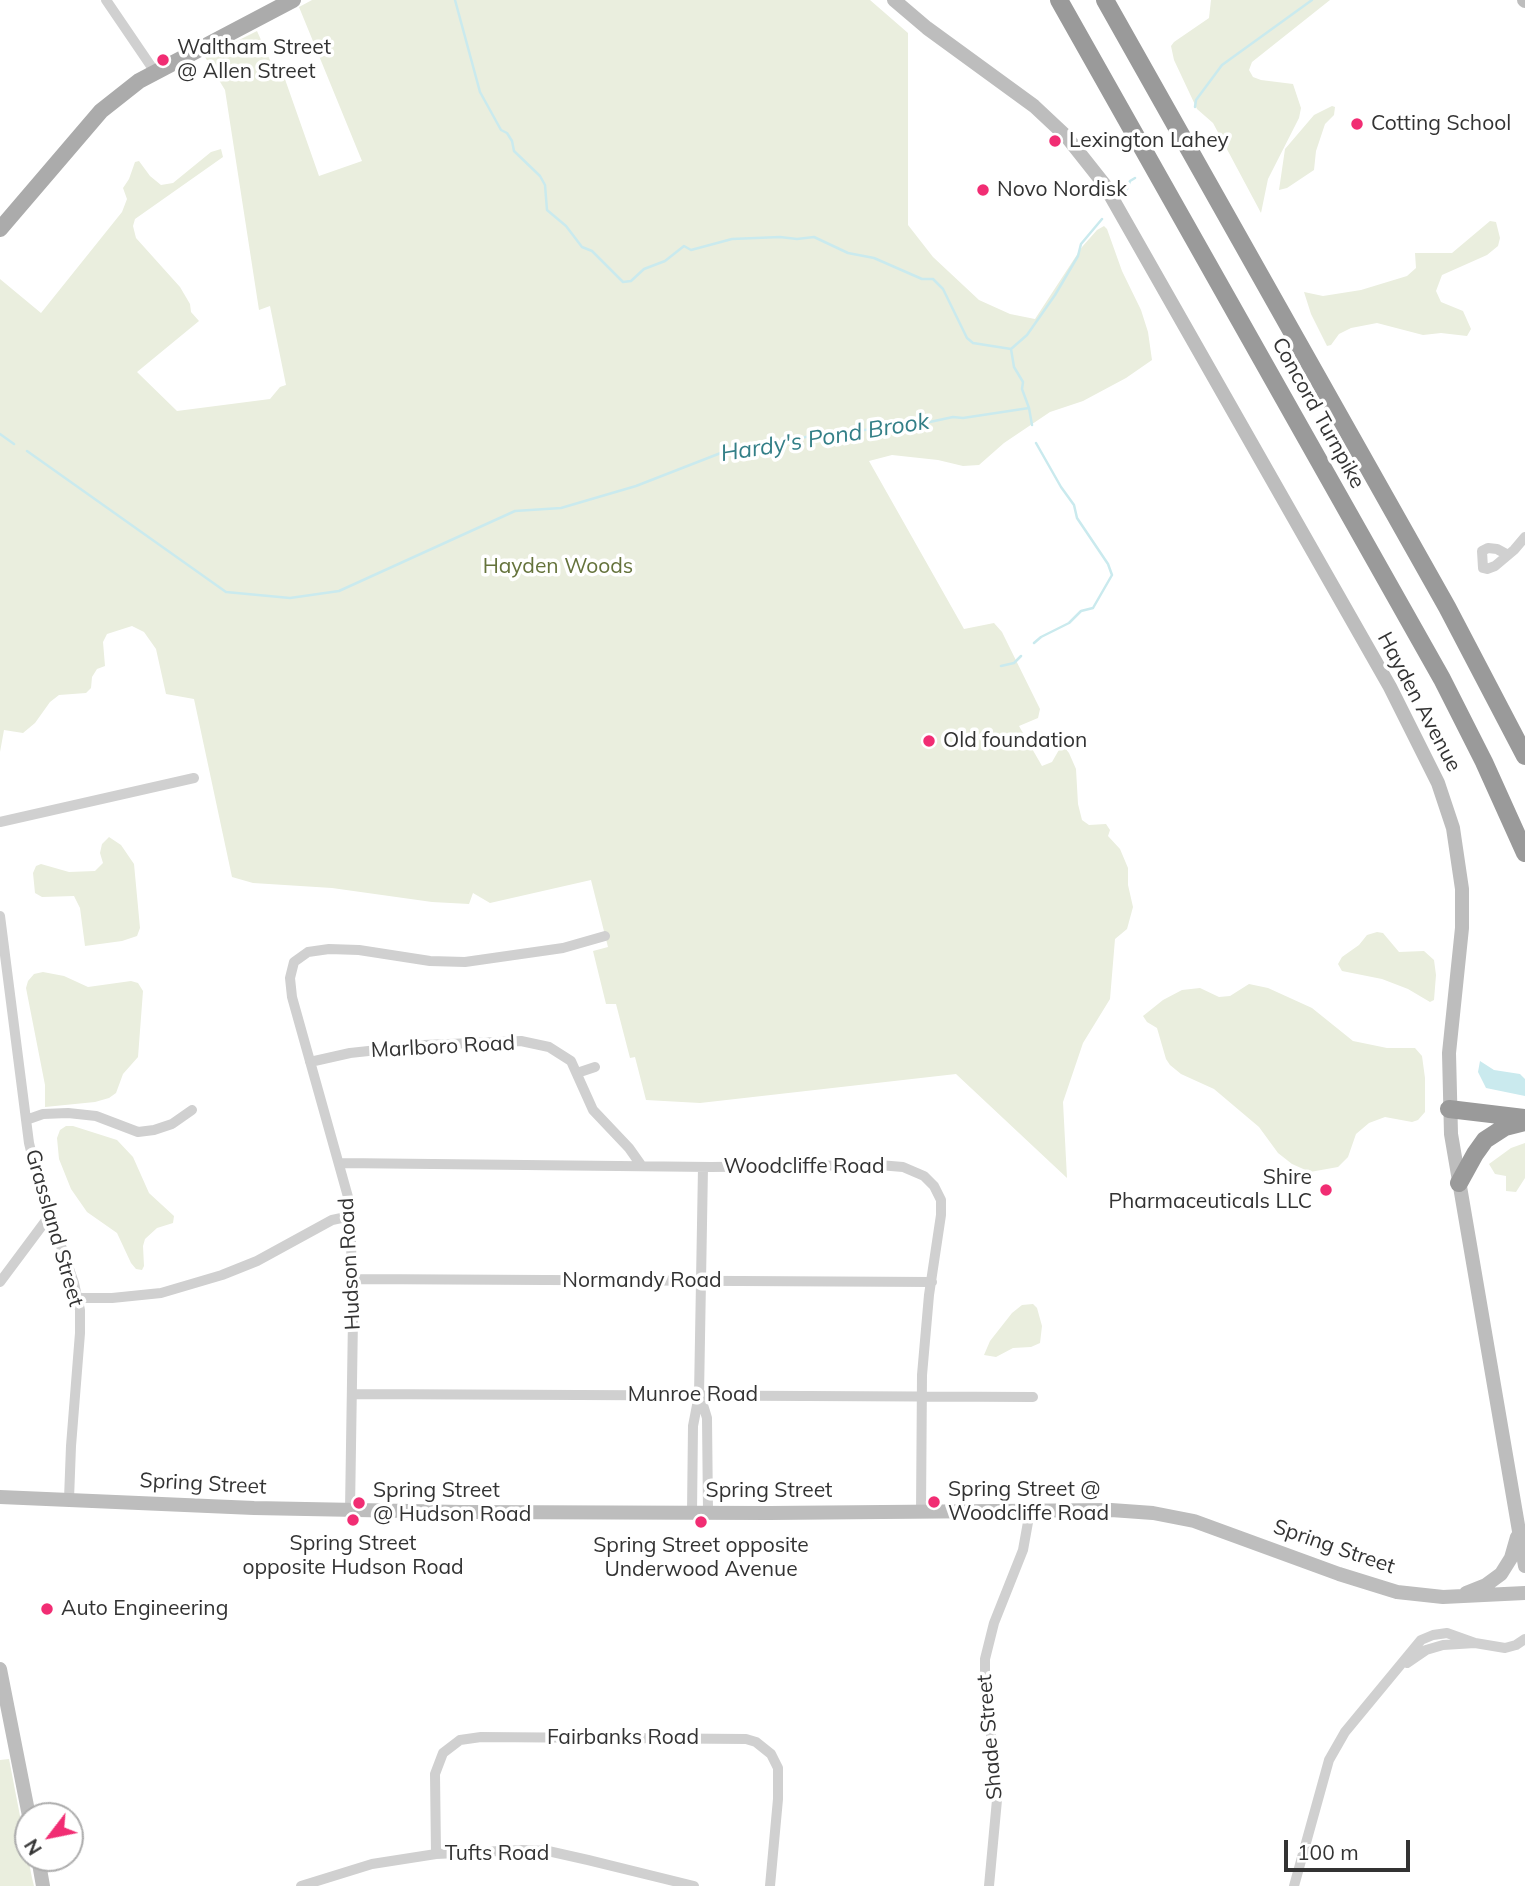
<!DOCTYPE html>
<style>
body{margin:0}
#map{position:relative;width:1525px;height:1886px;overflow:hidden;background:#fff;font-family:Mulish,sans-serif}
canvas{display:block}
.north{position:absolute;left:14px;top:1802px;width:70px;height:70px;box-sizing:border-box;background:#fff;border:2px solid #adadad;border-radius:50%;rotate:238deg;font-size:19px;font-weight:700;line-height:28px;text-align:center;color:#333}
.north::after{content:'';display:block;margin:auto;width:24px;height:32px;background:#f12d73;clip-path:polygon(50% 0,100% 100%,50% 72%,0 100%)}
.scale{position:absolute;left:1284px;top:1840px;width:126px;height:32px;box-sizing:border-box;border:4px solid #333;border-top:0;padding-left:9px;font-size:21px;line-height:24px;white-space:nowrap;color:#333;-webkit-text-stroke:5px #fff;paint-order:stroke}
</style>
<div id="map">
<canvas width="1525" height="1886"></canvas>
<div class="north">N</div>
<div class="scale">100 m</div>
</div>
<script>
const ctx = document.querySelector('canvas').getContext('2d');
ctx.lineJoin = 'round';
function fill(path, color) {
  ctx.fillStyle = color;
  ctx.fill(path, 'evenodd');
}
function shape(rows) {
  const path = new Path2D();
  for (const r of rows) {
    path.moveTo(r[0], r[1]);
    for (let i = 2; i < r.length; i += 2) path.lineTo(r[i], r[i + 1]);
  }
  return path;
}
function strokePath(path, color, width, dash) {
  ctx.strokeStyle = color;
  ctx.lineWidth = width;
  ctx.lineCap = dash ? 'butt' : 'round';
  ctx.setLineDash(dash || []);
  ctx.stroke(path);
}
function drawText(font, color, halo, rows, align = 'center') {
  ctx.font = font + ' Mulish,sans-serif';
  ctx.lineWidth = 7;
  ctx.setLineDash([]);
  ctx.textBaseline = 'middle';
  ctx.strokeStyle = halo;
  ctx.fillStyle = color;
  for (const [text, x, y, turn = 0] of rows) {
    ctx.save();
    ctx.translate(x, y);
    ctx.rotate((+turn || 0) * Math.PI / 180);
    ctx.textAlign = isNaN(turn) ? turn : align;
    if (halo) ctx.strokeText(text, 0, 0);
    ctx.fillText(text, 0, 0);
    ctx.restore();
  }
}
fill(shape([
 [312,0,870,0,908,33,908,225,933,257,979,300,1010,314,1035,319,1082,247,1097,230,1104,226,1107,229,1122,271,1141,310,1148,332,1152,360,1126,378,1083,401,1050,412,1004,443,979,465,963,466,938,460,892,455,869,461,964,629,994,623,1002,632,1040,709,1038,718,1019,726,1042,766,1052,762,1060,748,1065,748,1069,753,1076,769,1078,804,1082,820,1089,825,1106,824,1110,830,1108,836,1120,849,1128,868,1128,885,1133,907,1127,929,1115,939,1110,999,1083,1043,1063,1102,1067,1178,956,1074,700,1103,646,1100,635,1057,630,1058,616,1004,606,1004,593,951,608,947,591,880,490,903,473,893,469,904,432,902,332,888,253,883,232,877,194,699,166,694,156,649,144,632,132,626,107,634,103,642,105,666,97,669,92,677,91,688,86,693,59,695,50,702,35,723,23,733,4,730,0,752,0,279,41,313,122,212,127,199,123,188,129,179,135,162,139,161,150,176,161,185,173,183,211,152,221,149,223,157,135,219,133,226,136,238,180,287,190,304,191,312,199,321,137,372,177,411,270,399,280,387,286,385,270,306,259,310,225,90,205,57,257,31,273,67,280,65,319,176,362,161,299,7],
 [1211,0,1330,0,1252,62,1249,70,1253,77,1261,80,1293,84,1301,108,1299,118,1268,179,1261,213,1213,123,1197,109,1174,60,1171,46,1174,42,1209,18],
 [1332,106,1335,107,1334,115,1325,124,1316,151,1314,170,1287,188,1279,190,1285,149,1314,115],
 [1490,221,1496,222,1500,238,1498,246,1487,255,1442,275,1436,291,1441,302,1463,311,1471,329,1467,336,1441,333,1423,335,1377,323,1351,328,1339,334,1331,345,1327,346,1311,314,1304,292,1323,296,1361,290,1407,276,1416,268,1415,253,1452,253],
 [109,837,121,845,134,864,140,928,137,936,122,941,85,946,80,908,74,896,42,897,35,893,33,873,36,866,41,864,69,872,95,871,103,863,100,853,102,844],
 [1377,932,1383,933,1399,952,1424,951,1434,960,1436,975,1434,1000,1430,1002,1408,989,1382,979,1342,971,1338,964,1342,957,1359,945,1367,935],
 [43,972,64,976,88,987,131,981,138,983,143,991,138,1057,123,1074,116,1093,109,1098,95,1102,45,1107,45,1085,26,988,28,981,34,974],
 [1249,984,1268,988,1312,1008,1353,1041,1387,1048,1415,1048,1422,1056,1425,1078,1425,1112,1418,1120,1412,1122,1385,1117,1369,1123,1356,1134,1348,1157,1338,1167,1310,1172,1292,1164,1278,1153,1259,1127,1214,1089,1181,1074,1170,1065,1166,1059,1157,1028,1147,1022,1143,1016,1163,1000,1182,990,1200,988,1219,997,1230,996],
 [66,1126,73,1126,117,1140,133,1157,149,1193,174,1216,173,1223,157,1228,145,1239,143,1246,144,1266,142,1270,136,1269,131,1263,117,1233,87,1212,71,1189,59,1159,57,1138,60,1130],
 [1525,1143,1525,1178,1516,1192,1506,1191,1506,1176,1495,1174,1489,1164,1511,1148],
 [1033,1304,1037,1308,1042,1326,1040,1343,1031,1347,1013,1348,996,1357,984,1355,990,1341,1012,1313,1022,1305],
 [9,1759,32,1878,34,1886,0,1886,0,1760]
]), '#eaeede');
fill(shape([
 [1480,1061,1494,1070,1520,1074,1525,1079,1525,1096,1486,1088,1478,1072]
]), '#caeaee');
strokePath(shape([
 [455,0,480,92,501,130,507,133,512,141,514,151,540,176,545,185,547,210,566,226,582,247,592,251,623,282,631,281,644,269,665,261,684,246,691,250,732,239,780,237,797,239,814,237,848,253,874,258,922,279,933,279,943,289,967,338,973,343,1011,349],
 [1195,107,1196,100,1222,65,1312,0],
 [1127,189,1130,181,1135,178],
 [1029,408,1032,425],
 [0,434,14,444],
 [27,451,226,592,290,598,339,591,515,511,561,508,636,486,731,449,812,436,925,423,953,417,963,418,1029,408,1022,389,1023,382,1014,367,1011,349,1027,335,1055,295,1078,256,1081,244,1102,219],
 [1034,643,1041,637,1069,623,1081,611,1093,608,1112,575,1108,564,1077,518,1074,505,1061,487,1036,443],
 [1001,666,1014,663,1021,656]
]), '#caeaee', 2.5);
strokePath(shape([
 [106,0,155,72],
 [1508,555,1497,549,1488,548,1482,551,1483,568,1487,569,1495,566,1514,550,1525,537],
 [0,822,194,778],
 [0,916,29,1143,39,1183,74,1283,80,1310,80,1333,71,1446,69,1499],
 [310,1062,350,1053,424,1045,521,1041,549,1047,571,1061,593,1110,629,1148,641,1165],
 [577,1073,595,1067],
 [26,1120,43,1114,68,1113,96,1116,138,1132,154,1130,172,1124,192,1110],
 [340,1163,711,1167,879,1165,903,1167,924,1176,934,1186,941,1200,941,1215,929,1295,922,1375,921,1512],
 [353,1279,932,1282],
 [0,1282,50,1215],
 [77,1298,112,1298,161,1293,222,1275,257,1261,332,1220,351,1216],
 [352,1394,1033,1397],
 [700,1395,707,1418,708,1512],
 [350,1510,353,1318,350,1204,292,997,290,978,294,962,308,952,329,949,359,950,430,961,465,962,563,948,605,936],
 [692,1512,693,1426,699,1395,703,1167],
 [1407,1663,1426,1650,1443,1645,1475,1643,1505,1648,1516,1645,1525,1639],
 [436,1854,435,1774,443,1753,460,1740,481,1737,746,1739,756,1742,771,1754,778,1768,778,1799,770,1886],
 [301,1886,372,1864,436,1854,522,1850,548,1851,588,1860,694,1886],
 [989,1886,998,1789,985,1689,985,1659,994,1623,1023,1550,1030,1511],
 [1294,1886,1329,1760,1345,1732,1421,1640,1433,1635,1447,1633,1475,1643]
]), '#d0d0d0', 10);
strokePath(shape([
 [894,0,927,28,1034,106,1066,136,1104,184,1390,687,1438,783,1453,828,1462,889,1462,928,1449,1053,1451,1134,1525,1566],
 [1524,0,1525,1],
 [0,1497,254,1508,461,1512,769,1513,1111,1510,1153,1513,1194,1521,1339,1574,1397,1592,1443,1597,1525,1593],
 [1466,1593,1486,1585,1501,1574,1511,1558,1517,1537],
 [0,1669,29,1816],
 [38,1858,43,1886]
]), '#bdbdbd', 14);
strokePath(shape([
 [0,229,101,111,139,81,293,0]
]), '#ababab', 16);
strokePath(shape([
 [1059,0,1442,679,1484,762,1525,853],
 [1105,0,1447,607,1525,756],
 [1449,1109,1525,1118],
 [1459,1183,1475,1154,1485,1140,1505,1127,1525,1122]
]), '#9a9a9a', 18);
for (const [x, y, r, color] of [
 [163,60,7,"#f12d73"],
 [1357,124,7,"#f12d73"],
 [1055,141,7,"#f12d73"],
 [983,190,7,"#f12d73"],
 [929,741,7,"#f12d73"],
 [1326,1190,7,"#f12d73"],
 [934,1502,7,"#f12d73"],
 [359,1503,7,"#f12d73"],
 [353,1520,7,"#f12d73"],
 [701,1522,7,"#f12d73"],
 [47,1609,7,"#f12d73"]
]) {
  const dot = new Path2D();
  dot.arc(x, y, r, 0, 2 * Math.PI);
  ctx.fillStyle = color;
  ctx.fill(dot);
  strokePath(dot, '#fff', 2.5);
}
drawText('21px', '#333', '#fff', [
 ["Waltham Street",177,48],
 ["@ Allen Street",177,72],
 ["Cotting School",1371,124],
 ["Lexington Lahey",1069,141],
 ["Novo Nordisk",997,190],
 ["Old foundation",943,741],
 ["Shire",1312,1178,"right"],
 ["Pharmaceuticals LLC",1312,1202,"right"],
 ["Spring Street @",948,1490],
 ["Woodcliffe Road",948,1514],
 ["Spring Street",373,1491],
 ["@ Hudson Road",373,1515],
 ["Spring Street",353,1544,"center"],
 ["opposite Hudson Road",353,1568,"center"],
 ["Spring Street opposite",701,1546,"center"],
 ["Underwood Avenue",701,1570,"center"],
 ["Auto Engineering",61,1609]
], 'left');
drawText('21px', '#333', '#fff', [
 ["Concord Turnpike",1318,413,61],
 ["Hayden Avenue",1419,702,62],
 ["Marlboro Road",443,1047,-3],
 ["Woodcliffe Road",804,1167],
 ["Grassland Street",54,1228,74],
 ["Hudson Road",350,1264,-93],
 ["Normandy Road",642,1281],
 ["Munroe Road",693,1395],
 ["Spring Street",203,1484,3],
 ["Spring Street",769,1491],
 ["Spring Street",1334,1547,19],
 ["Shade Street",990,1737,-95],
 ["Fairbanks Road",623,1738],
 ["Tufts Road",497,1854]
]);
drawText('21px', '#65733c', '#fff', [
 ["Hayden Woods",558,567]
]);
drawText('italic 23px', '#337f87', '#fff', [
 ["Hardy's Pond Brook",825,438,-9]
]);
</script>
